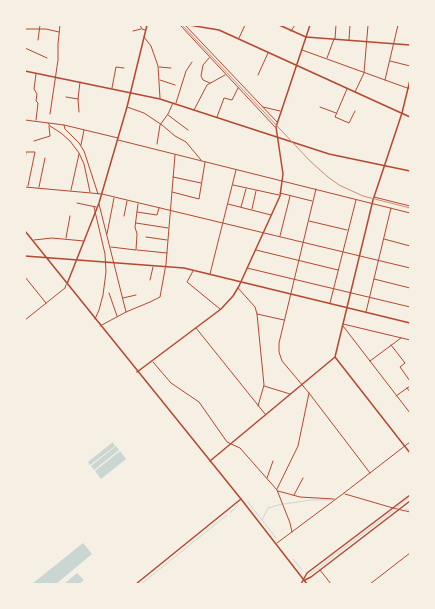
<!DOCTYPE html>
<style>
body{margin:0}
#map{position:relative;width:435px;height:609px;overflow:hidden;background:#f6efe4;font-family:"Roboto Condensed",sans-serif}
canvas{display:block}
.frame{position:absolute;inset:0;border:26px solid #f6efe4;pointer-events:none}
</style>
<div id="map">
<canvas width="435" height="609"></canvas>
<div class="frame"></div>
</div>
<script>
const ctx = document.querySelector('canvas').getContext('2d');
ctx.lineJoin = 'round';
function fill(path, color) {
  ctx.fillStyle = color;
  ctx.fill(path, 'evenodd');
}
function shape(rows) {
  const path = new Path2D();
  for (const r of rows) {
    path.moveTo(r[0], r[1]);
    for (let i = 2; i < r.length; i += 2) path.lineTo(r[i], r[i + 1]);
  }
  return path;
}
function strokePath(path, color, width, dash) {
  ctx.strokeStyle = color;
  ctx.lineWidth = width;
  ctx.lineCap = dash ? 'butt' : 'round';
  ctx.setLineDash(dash || []);
  ctx.stroke(path);
}
fill(shape([
 [113,442,115,446,90,465,88,462],
 [116,446,119,450,94,470,91,466],
 [120,451,123,455,98,475,95,471],
 [123,455,126,459,101,479,98,475],
 [83,543,92,554,56,584,32,584],
 [77,573,84,580,79,584,64,584]
]), '#c9d6d2');
strokePath(shape([
 [248,502,276,538],
 [284,504,311,500,331,500],
 [397,507,410,497],
 [405,509,410,510],
 [230,513,238,505],
 [262,520,268,508,282,504],
 [293,559,302,570],
 [309,575,394,510],
 [141,584,227,515]
]), '#c9d6d2', 1);
strokePath(shape([
 [140,25,142,29,145,30],
 [180,25,275,127],
 [185,25,277,122],
 [25,29,46,29,59,32],
 [133,31,141,29],
 [291,31,295,25],
 [144,37,151,46,158,66,160,98],
 [239,38,245,25],
 [335,39,336,25],
 [38,40,40,25],
 [349,40,350,25],
 [25,48,47,58],
 [302,50,410,89],
 [209,58,203,65,201,76,203,80,210,83],
 [327,58,334,39],
 [390,61,410,66],
 [159,67,171,68],
 [36,74,34,89,37,94,36,101,38,103,36,120],
 [258,75,268,53],
 [160,80,175,85],
 [385,80,398,25],
 [112,88,116,67,124,68],
 [347,89,335,117,349,123,355,111],
 [355,92,364,73,368,25],
 [66,97,78,99],
 [176,103,186,71,192,62],
 [127,107,144,113,162,125,175,136,186,142,201,160],
 [263,107,280,111],
 [320,107,336,113],
 [194,110,207,85,225,75],
 [79,112,78,99,80,82],
 [50,114,58,60,58,44,60,25],
 [168,115,188,130],
 [217,117,224,98,232,100,238,88],
 [25,120,64,125,118,138],
 [48,123,50,126,61,133,70,141,79,153,84,164,90,192],
 [64,125,65,129,79,143,84,151,98,194],
 [118,140,410,213],
 [34,141,50,136,49,126],
 [157,144,160,125,168,114,173,103],
 [81,145,84,130],
 [25,152,35,152,28,186],
 [25,160,26,152],
 [173,177,201,183],
 [233,185,279,195],
 [25,187,102,194,410,268],
 [39,187,45,158],
 [316,189,279,343,279,352,282,361,309,393,370,473],
 [71,190,79,154],
 [172,192,199,199,205,162],
 [280,193,312,201],
 [374,197,410,206],
 [77,203,96,207],
 [99,204,126,312],
 [228,204,271,215],
 [94,207,105,254,106,272,103,295,99,310,95,319],
 [241,207,246,189],
 [252,209,256,191],
 [137,212,157,215,159,208],
 [124,216,127,201],
 [309,221,347,230],
 [136,223,168,228],
 [107,234,114,198],
 [280,236,290,196],
 [146,237,167,240],
 [66,238,70,216],
 [384,239,410,246],
 [34,240,52,238,84,241],
 [111,247,136,250,137,234,135,227,138,204],
 [137,250,167,253],
 [256,250,338,270],
 [247,268,410,307],
 [193,271,187,282,220,309],
 [210,274,236,170],
 [25,277,46,303],
 [374,279,410,288],
 [150,280,153,267],
 [238,288,255,307,257,314,264,385,258,406],
 [109,293,117,316],
 [123,298,136,295],
 [330,303,356,200],
 [366,312,391,208],
 [257,314,284,320],
 [25,320,65,288,66,285],
 [343,324,410,340],
 [100,326,126,312,150,302,160,297,166,264,175,155],
 [343,326,410,413],
 [196,328,265,414],
 [391,345,405,363,400,367,410,381],
 [370,361,401,338],
 [153,362,171,383,199,402,227,442,240,448,277,490,290,523,292,532],
 [264,386,290,394],
 [407,388,410,392],
 [396,396,410,386],
 [267,478,273,461],
 [277,489,298,446,309,393],
 [278,491,300,497,334,499],
 [345,494,393,508,410,512],
 [294,495,303,478],
 [277,543,344,493,410,442],
 [320,570,331,584],
 [370,584,410,553]
]), '#b5482f', 1);
strokePath(shape([
 [189,25,219,30,410,117],
 [279,25,306,37,410,45],
 [25,231,241,499,307,584],
 [25,256,184,268,410,323],
 [67,284,99,203,127,107,147,25],
 [335,357,410,453],
 [137,372,221,309,233,296,239,286,280,196,283,174,276,127,310,25],
 [210,461,335,357,373,200,402,113,410,80],
 [305,580,311,577,410,501],
 [136,584,241,499],
 [301,584,307,573,410,495]
]), '#b5482f', 1.5);
strokePath(shape([
 [25,71,160,99,329,154,410,171]
]), '#b5482f', 1.5);
strokePath(shape([
 [182,25,311,162,328,177,339,185,363,196,410,208]
]), '#cf8b77', 1);
</script>
